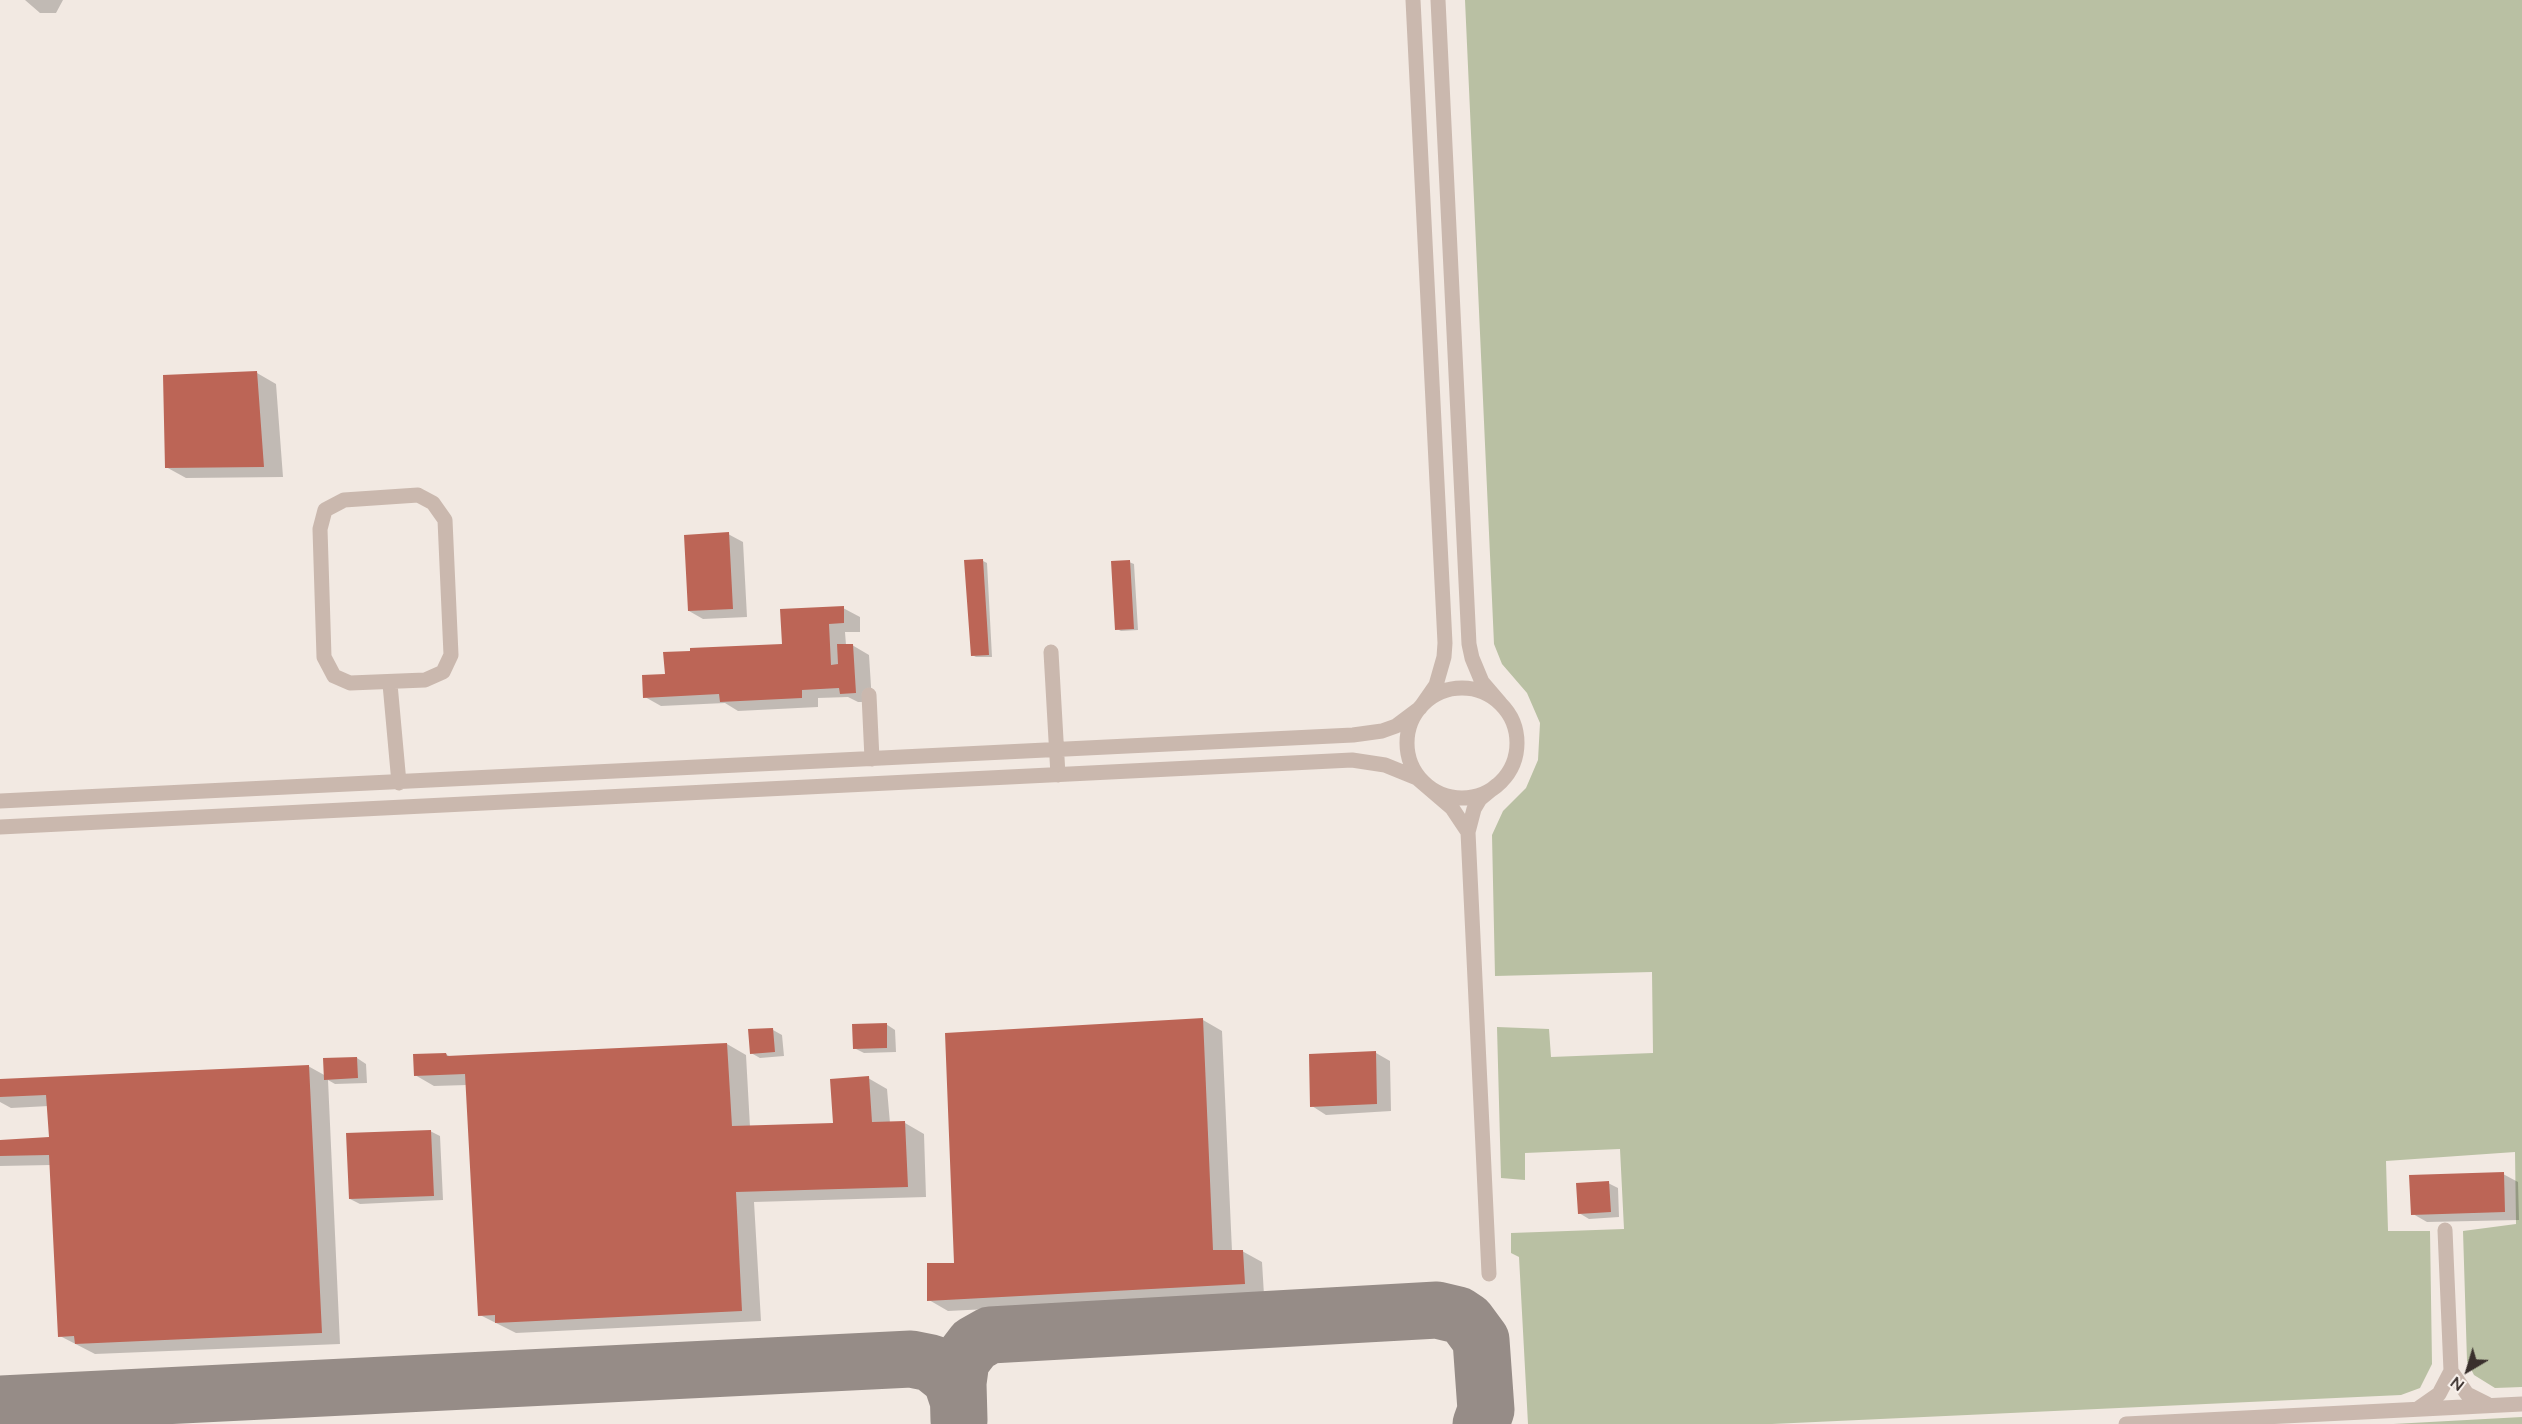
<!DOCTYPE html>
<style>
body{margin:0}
#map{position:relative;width:2522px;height:1424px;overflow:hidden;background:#f2e9e2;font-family:Lato,sans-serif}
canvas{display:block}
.north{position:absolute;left:2438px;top:1340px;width:60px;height:60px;-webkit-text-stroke:4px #faf3ee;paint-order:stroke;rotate:218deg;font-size:16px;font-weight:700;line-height:24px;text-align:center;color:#392f2c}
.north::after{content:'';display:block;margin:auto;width:21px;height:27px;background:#392f2c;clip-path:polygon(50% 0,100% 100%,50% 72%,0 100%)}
</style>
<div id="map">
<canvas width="2522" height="1424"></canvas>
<div class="north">N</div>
</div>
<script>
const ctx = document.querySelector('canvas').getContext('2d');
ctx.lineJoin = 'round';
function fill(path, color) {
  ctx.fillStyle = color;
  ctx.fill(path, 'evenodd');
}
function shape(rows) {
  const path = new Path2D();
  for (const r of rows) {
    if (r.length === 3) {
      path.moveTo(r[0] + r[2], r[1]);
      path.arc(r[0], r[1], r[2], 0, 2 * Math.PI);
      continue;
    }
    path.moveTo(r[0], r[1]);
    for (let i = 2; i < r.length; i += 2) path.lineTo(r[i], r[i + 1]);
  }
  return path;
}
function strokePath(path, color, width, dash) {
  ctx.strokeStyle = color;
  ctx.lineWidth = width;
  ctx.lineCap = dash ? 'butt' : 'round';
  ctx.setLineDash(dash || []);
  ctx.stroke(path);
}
fill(shape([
 [1465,0,2522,0,2522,1387,2495,1388,2474,1375,2467,1361,2463,1231,2516,1224,2515,1152,2386,1161,2388,1231,2430,1231,2432,1364,2420,1388,2401,1395,1772,1424,1528,1424,1519,1257,1511,1253,1511,1233,1624,1229,1620,1149,1525,1153,1525,1180,1501,1178,1497,1027,1549,1029,1551,1057,1653,1053,1652,972,1495,976,1492,835,1503,811,1526,788,1538,760,1540,723,1527,693,1502,664,1494,644],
 [2522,1417,2522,1424,2393,1424]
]), '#b9c0a3');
fill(shape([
 [25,0,63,0,56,13,40,13],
 [257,373,276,384,283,477,186,478,166,467],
 [728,534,743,542,747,617,703,619,689,611],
 [983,561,987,563,992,657,976,657,972,655],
 [1129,562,1134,564,1138,630,1121,631,1117,629],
 [843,608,860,617,860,632,845,632,846,645,852,645,869,655,872,702,858,702,848,697,818,698,818,707,738,711,725,703,661,706,645,697,666,675,783,645],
 [1203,1020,1222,1031,1232,1251,1242,1251,1262,1262,1264,1295,948,1311,929,1300,956,1265],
 [886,1024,895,1030,896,1052,864,1053,854,1048],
 [773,1030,782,1035,784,1056,760,1058,751,1053],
 [727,1044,746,1055,750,1127,835,1125,868,1078,887,1089,890,1123,905,1123,924,1134,926,1197,754,1202,761,1321,516,1333,480,1315,467,1085,434,1086,415,1075,446,1054,452,1058],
 [1376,1053,1390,1061,1391,1111,1326,1115,1312,1106],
 [357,1058,366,1064,367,1083,335,1084,328,1080,340,1344,95,1354,60,1336,51,1165,0,1166,0,1141,50,1139,49,1106,11,1108,0,1102,0,1080,308,1066,326,1076],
 [430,1131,440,1136,443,1200,360,1204,350,1199],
 [2503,1174,2518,1182,2519,1220,2427,1222,2413,1214],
 [1608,1183,1618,1188,1619,1217,1589,1219,1579,1213]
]), '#0003');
strokePath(shape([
 [0,1404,911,1359,931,1363,946,1375,952,1382,958,1400],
 [959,1420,958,1383,961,1361,974,1344,990,1335,1437,1310,1458,1315,1467,1321,1481,1340,1486,1410,1481,1424]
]), '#968c87', 57);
fill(shape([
 [257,371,264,467,165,468,163,375],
 [729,532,733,609,688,611,684,535],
 [983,559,989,655,971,656,964,560],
 [1130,560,1134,629,1115,630,1111,561],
 [844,606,844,623,829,624,831,665,838,664,837,644,853,644,856,693,840,694,839,688,802,690,802,698,720,702,719,694,643,698,642,675,665,674,663,652,690,651,690,648,782,644,780,609],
 [1203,1018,1213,1250,1243,1250,1245,1284,927,1301,927,1263,954,1263,945,1033],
 [887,1023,887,1048,853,1049,852,1024],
 [773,1028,775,1052,750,1054,748,1029],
 [727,1043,732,1126,833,1123,830,1079,869,1076,872,1122,905,1121,908,1187,736,1192,742,1311,495,1323,495,1315,478,1316,465,1074,414,1076,413,1054,446,1053,447,1056],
 [1376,1051,1377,1104,1310,1107,1309,1054],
 [357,1057,358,1078,324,1080,323,1058],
 [309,1065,322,1333,75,1344,74,1336,58,1337,49,1155,0,1156,0,1140,49,1137,46,1095,0,1097,0,1079],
 [431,1130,434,1196,349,1199,346,1133],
 [2504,1172,2505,1212,2411,1215,2409,1175],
 [1609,1181,1611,1212,1578,1214,1576,1183]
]), '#bc6556');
strokePath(shape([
 [1438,0,1469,644,1472,658,1482,682,1500,703],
 [418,495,433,503,445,520,451,655,443,672,425,680,350,683,334,676,324,657,320,529,325,510,344,500,418,495],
 [1051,652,1058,775],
 [390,684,399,783],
 [1462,743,55],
 [869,695,872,759],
 [0,801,1353,735,1382,731,1396,726,1420,708,1436,685,1444,657,1445,643,1413,0],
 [0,827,1352,760,1385,765,1417,778,1452,808,1468,832],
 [1489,1274,1468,832,1474,809,1480,799,1497,785],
 [2451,1371,2467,1394,2487,1404],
 [2419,1408,2439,1394,2451,1371,2445,1230],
 [2126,1424,2522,1404]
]), '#cab8ae', 15);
</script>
